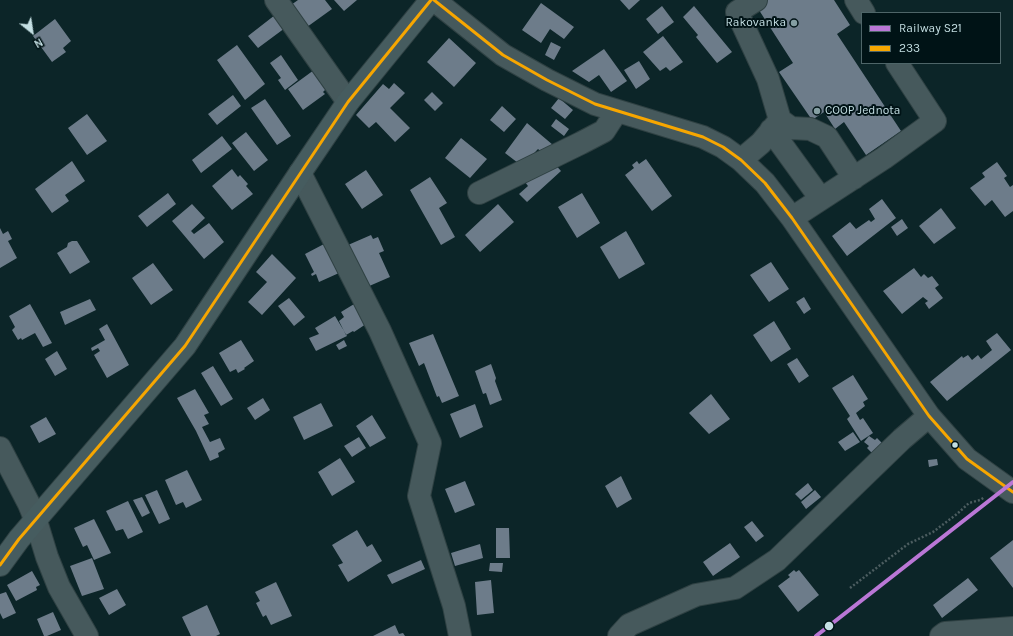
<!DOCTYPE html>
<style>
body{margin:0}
#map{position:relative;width:1013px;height:636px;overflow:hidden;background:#0c2528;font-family:Karla,sans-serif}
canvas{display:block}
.legend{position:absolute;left:861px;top:12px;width:140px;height:52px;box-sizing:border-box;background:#001316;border:1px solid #4e6568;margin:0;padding:5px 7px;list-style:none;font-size:12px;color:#c4dfe3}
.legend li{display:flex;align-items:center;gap:8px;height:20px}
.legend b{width:20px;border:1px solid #4e6568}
.north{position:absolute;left:12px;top:12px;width:40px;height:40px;-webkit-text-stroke:3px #001316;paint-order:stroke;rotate:150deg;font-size:11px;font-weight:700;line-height:16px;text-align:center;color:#c4dfe3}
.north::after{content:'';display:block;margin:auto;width:14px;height:18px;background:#c4dfe3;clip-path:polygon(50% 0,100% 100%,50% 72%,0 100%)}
</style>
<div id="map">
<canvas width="1013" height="636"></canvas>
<ul class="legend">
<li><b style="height:5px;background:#ba77d6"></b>Railway S21</li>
<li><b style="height:5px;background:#f7a600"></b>233</li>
</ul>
<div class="north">N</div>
</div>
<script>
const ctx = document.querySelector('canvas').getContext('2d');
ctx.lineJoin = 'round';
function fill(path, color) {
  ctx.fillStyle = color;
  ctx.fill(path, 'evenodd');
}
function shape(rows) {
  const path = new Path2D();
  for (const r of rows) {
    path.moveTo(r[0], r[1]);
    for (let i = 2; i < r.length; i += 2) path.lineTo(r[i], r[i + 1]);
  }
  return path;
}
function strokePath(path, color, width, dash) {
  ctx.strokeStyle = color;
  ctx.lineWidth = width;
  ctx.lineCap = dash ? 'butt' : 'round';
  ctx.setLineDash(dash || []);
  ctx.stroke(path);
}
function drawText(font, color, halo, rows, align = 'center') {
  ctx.font = font + ' Karla,sans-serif';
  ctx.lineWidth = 4;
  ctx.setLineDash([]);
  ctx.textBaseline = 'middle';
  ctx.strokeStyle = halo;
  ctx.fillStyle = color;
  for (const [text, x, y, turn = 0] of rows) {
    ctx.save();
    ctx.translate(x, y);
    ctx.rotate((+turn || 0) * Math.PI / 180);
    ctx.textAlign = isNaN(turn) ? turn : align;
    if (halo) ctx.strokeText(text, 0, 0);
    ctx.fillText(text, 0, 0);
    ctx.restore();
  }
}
fill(shape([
 [298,0,325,0,332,9,307,27,291,5],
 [334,0,357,0,344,11],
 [620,0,640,0,629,10],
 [767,0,834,0,850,25,837,34,901,131,866,155,844,122,835,129,824,112,812,120,779,72,793,63,757,7],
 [541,3,574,27,564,39,550,29,541,43,522,30],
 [662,6,674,22,658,34,646,19],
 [694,6,732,52,717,63,696,37,698,35,683,17],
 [275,15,285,28,258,48,248,36],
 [55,19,71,41,63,48,66,52,52,62,33,36],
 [663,36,683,62,670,71,666,67,660,71,643,52],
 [449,38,476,63,454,87,427,62],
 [551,42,561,47,554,60,545,55],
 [237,45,265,84,245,100,217,60],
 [604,49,627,81,611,92,599,75,589,82,572,71],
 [281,55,298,80,285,90,278,80,281,78,270,63],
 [639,61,650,79,636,89,624,70],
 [314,70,327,88,323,92,325,94,303,110,288,89],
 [394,83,405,93,390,108,410,128,395,142,376,122,369,128,356,115,383,84,389,89],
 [432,92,443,103,435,111,424,100],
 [233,95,241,106,217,125,208,114],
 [559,98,573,110,565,119,551,108],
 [265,99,291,136,277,145,251,108],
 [502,106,516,119,504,132,490,120],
 [87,114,107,141,87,155,68,128],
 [556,119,569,129,564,136,551,126],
 [527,123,553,145,545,155,538,149,522,166,505,153],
 [246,132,268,160,254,171,232,143],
 [222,136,232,149,201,173,192,160],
 [461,138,487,159,470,178,445,158],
 [646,159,672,196,652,211,625,175,634,168,632,165,637,161,639,164],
 [72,161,85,181,65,195,69,201,52,213,35,189],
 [552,161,561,171,527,202,519,194,528,186,525,182],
 [997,162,1007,176,1004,178,1010,187,1013,185,1013,211,1005,217,992,200,985,206,970,188,985,177,982,173],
 [232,169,238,177,240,175,248,184,246,186,253,194,232,210,212,186],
 [366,170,383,195,362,209,345,184],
 [430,177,447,203,439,208,455,237,441,245,410,190],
 [168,193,176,204,147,227,138,216],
 [582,193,600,223,577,238,558,207],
 [882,199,896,218,847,256,832,236,850,222,856,229,869,220,871,222,875,219,869,209],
 [192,204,205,218,191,231,194,234,209,223,224,242,204,259,172,221],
 [498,204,514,222,480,252,465,235],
 [941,208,956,228,934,244,919,226],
 [902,219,908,228,897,236,891,227],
 [0,228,3,234,8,231,12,239,8,241,17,258,0,268],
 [626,231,645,264,619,279,600,247],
 [371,235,373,239,378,237,384,251,379,253,390,277,367,287,348,245],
 [72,241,77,241,90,262,70,274,57,253,67,247,68,243],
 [324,244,339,273,319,282,316,274,312,276,311,274,314,272,305,254],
 [272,254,296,278,262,315,248,302,267,282,256,272],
 [771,262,789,289,769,302,750,275],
 [153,263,173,290,151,305,132,278],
 [914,268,921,277,924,274,928,278,932,276,939,285,935,288,943,298,929,309,925,303,928,301,923,297,902,314,883,291],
 [804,297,811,309,804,314,796,302],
 [289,298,305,317,294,326,278,306],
 [90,299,96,310,65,325,60,312],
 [359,301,372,320,354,332,353,331,346,335,339,321,344,317,341,312],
 [30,304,52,343,43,347,35,333,22,340,21,338,18,340,12,330,15,327,9,316],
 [335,316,347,336,316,351,309,338,319,334,315,328],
 [774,321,791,349,771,362,753,335],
 [107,324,129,365,107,378,94,355,100,351,98,348,92,351,91,348,105,340,99,329],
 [997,333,1011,350,947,401,930,382,962,356,963,358,968,355,972,360,978,355,981,359,992,350,986,341],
 [433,334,459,396,442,403,439,396,437,397,424,363,419,366,409,343],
 [241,340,254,361,244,368,245,369,238,373,236,369,230,372,219,353],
 [344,340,347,346,339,350,336,345],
 [57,351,67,369,55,376,45,359],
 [797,358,809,376,799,383,787,364],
 [491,364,496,378,495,381,502,400,490,405,486,393,483,394,475,371],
 [213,366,233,399,221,406,201,373],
 [853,375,868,399,863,402,865,406,856,413,860,420,863,418,873,433,861,441,847,419,850,416,832,388],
 [195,389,209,413,204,415,209,424,202,427,210,442,220,438,225,449,218,453,219,457,210,461,196,431,177,398],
 [711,394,730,419,709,434,689,413],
 [263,398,270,410,255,420,247,408],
 [321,403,333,426,304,440,293,417],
 [475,404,483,427,460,438,450,414],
 [372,415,386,438,370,447,356,426],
 [46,417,56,434,39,443,30,426],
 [853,432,860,442,845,451,838,442],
 [869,436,875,440,877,438,883,444,873,454,867,448,869,446,864,442],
 [359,437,366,448,352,457,344,446],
 [340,458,355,482,332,496,318,472],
 [937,459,938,465,929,467,928,460],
 [187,470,202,500,186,508,183,502,176,505,165,480],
 [621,476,632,499,617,508,605,486],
 [465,481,475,505,455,513,445,489],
 [808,483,813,490,801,500,795,494],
 [157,490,170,519,159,524,145,495],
 [815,490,821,497,806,509,801,502],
 [142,497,150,513,142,517,133,500],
 [128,501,143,532,128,539,123,529,116,531,106,511],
 [94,519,111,553,94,560,87,545,83,547,74,528],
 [752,521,764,536,756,542,744,527],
 [496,528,509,528,510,558,496,558],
 [357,530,367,547,372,544,382,561,348,582,338,565,343,563,332,545],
 [1013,540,1013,588,990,558],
 [730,543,740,557,713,576,703,562],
 [480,544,483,558,455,566,451,553],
 [92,558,104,589,82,596,70,566],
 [421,560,425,569,392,584,387,575],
 [490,563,503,563,502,572,489,571],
 [794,570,796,572,799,570,819,595,798,612,778,586,790,577,788,575],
 [32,571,40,585,36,587,37,590,16,601,7,585],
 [968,578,978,590,942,618,933,605],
 [491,580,494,613,477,615,475,582],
 [276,582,292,616,271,625,266,615,263,617,256,603,260,601,255,592],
 [117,589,126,605,109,615,99,598],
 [6,592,16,613,3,619,0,613,0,594],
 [207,605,220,634,216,636,191,636,182,617],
 [53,612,61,630,47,636,44,636,37,619],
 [395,625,399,634,403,633,405,636,373,636]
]), '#6d7c8a');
const minor = shape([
 [276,0,348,102],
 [434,0,503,55,547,80,595,104,703,137,723,147,741,160,765,183,792,218,929,416,967,459,1013,492],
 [856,0,864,13],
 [780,120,791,128,810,129,827,137,854,178],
 [771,130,821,199],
 [741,160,761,143,780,120,768,79,737,12,756,0],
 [300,173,380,331,430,443,419,496,454,606,460,636],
 [479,193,581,143,604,131,617,111],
 [792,218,884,158,935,121,897,63],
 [0,448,29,504,36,521,47,557,59,587,87,636],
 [619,636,629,625,696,595,735,588,777,560,902,439,929,416],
 [941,636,945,633,1013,628]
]);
const major = shape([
 [0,565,19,539,185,346,300,173,348,102,431,0]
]);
strokePath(minor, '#2f4143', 24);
strokePath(major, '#2f4143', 24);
strokePath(shape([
 [850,588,908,544,933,532,957,514,969,503,980,500,985,497]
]), '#4c5d60', 2.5, [2, 2]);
strokePath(minor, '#46595c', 22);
strokePath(major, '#465c5f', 22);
strokePath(shape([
 [434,0,503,55,547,80,595,104,703,137,723,147,741,160,765,183,792,218,929,416,967,459,1013,492],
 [0,565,19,539,185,346,348,102,431,0]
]), '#f7a600', 3);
strokePath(shape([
 [816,636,1013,482]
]), '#ba77d6', 4);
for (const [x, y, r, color] of [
 [794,23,4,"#849ea2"],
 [817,111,4,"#849ea2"],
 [955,445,3.5,"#c4dfe3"],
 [829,626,5,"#c4dfe3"]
]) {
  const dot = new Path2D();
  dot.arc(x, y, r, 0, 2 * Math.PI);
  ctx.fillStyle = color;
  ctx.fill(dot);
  strokePath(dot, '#001316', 1.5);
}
drawText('12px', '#c4dfe3', '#001316', [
 ["Rakovanka",786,23],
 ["COOP Jednota",825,111,"left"]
], 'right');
</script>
